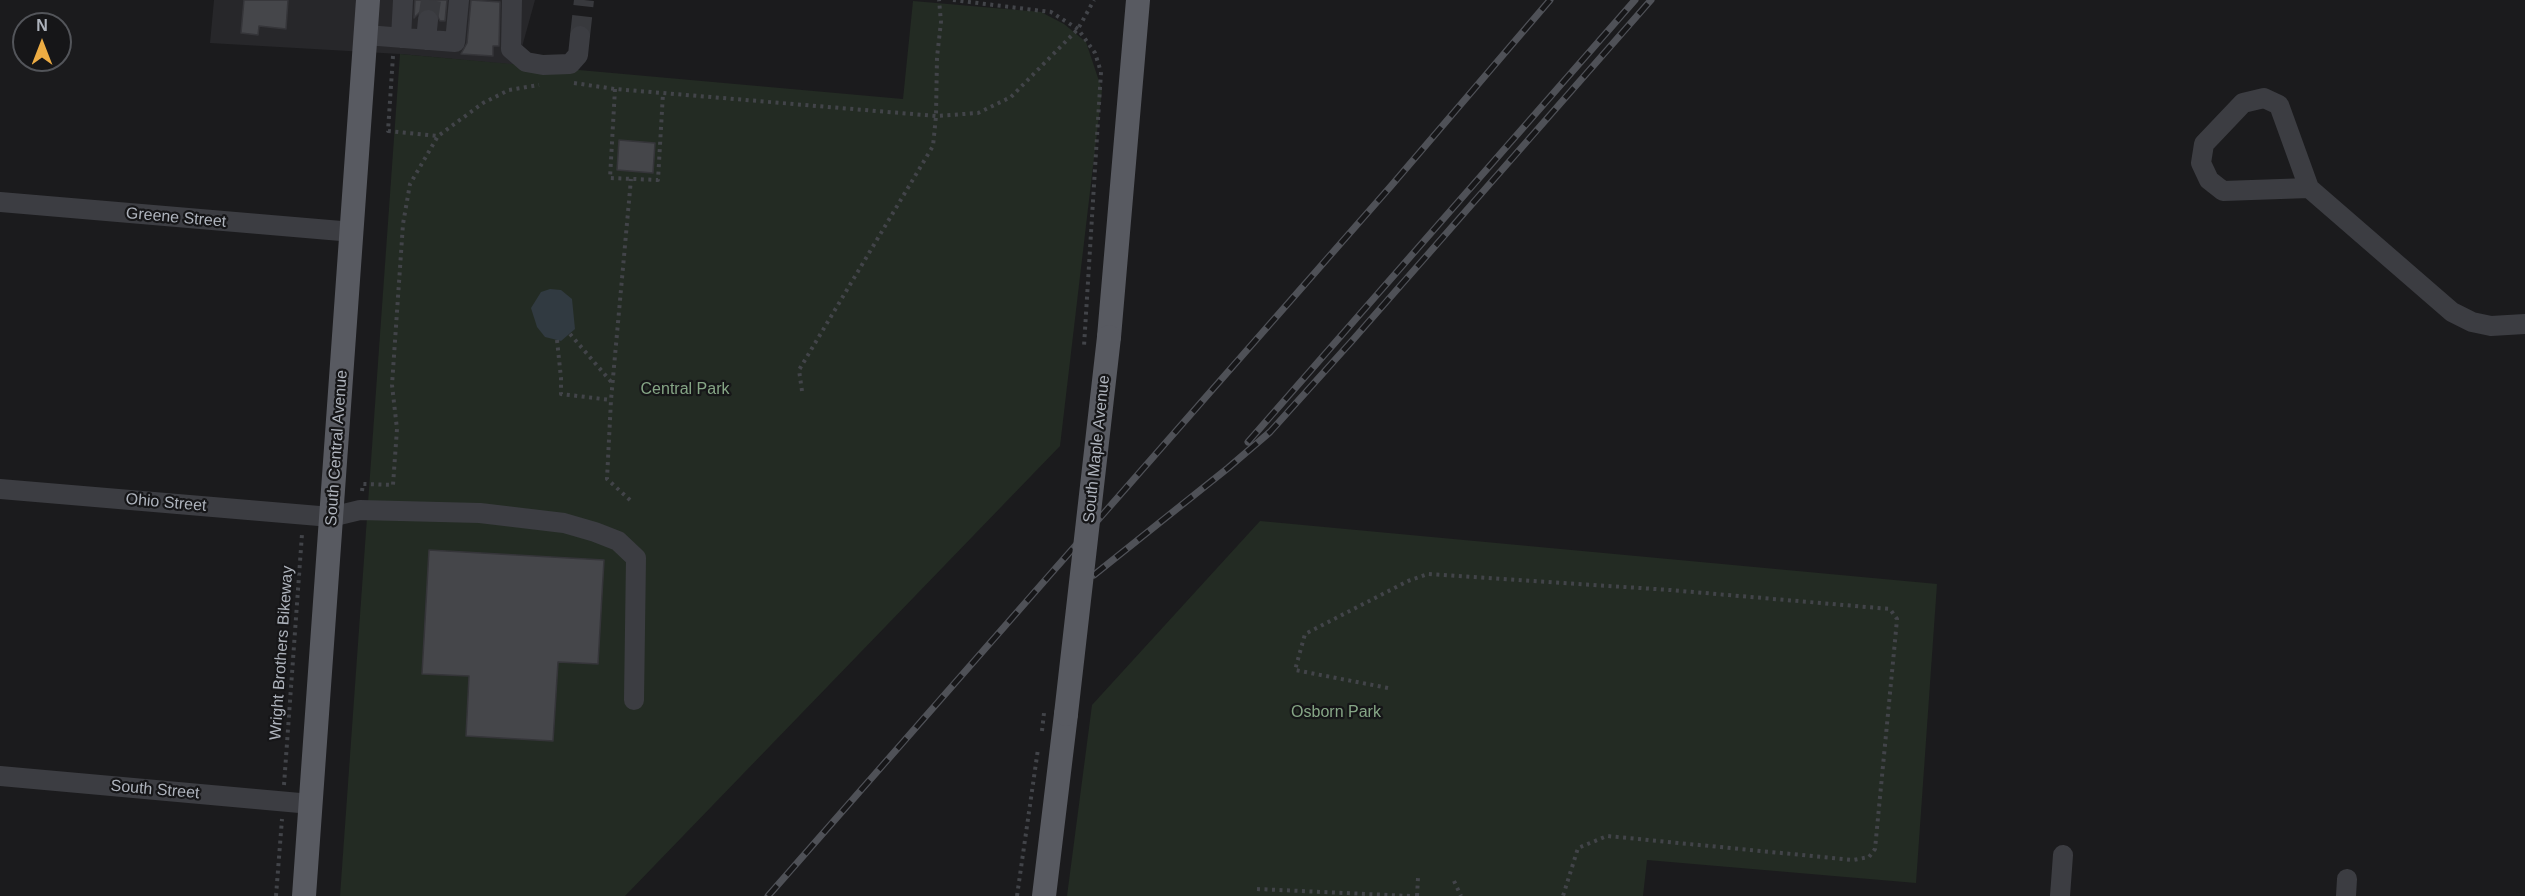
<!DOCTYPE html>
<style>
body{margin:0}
#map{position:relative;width:2525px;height:896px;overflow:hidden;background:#1b1b1d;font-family:Helvetica,sans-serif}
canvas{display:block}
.north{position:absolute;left:12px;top:12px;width:60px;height:60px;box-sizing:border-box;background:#161618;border:2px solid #53555a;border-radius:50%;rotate:0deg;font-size:16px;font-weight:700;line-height:24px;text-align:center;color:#aeb3bc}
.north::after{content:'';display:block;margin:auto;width:21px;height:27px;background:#edac43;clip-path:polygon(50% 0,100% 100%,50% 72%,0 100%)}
</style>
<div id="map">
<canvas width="2525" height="896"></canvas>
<div class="north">N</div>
</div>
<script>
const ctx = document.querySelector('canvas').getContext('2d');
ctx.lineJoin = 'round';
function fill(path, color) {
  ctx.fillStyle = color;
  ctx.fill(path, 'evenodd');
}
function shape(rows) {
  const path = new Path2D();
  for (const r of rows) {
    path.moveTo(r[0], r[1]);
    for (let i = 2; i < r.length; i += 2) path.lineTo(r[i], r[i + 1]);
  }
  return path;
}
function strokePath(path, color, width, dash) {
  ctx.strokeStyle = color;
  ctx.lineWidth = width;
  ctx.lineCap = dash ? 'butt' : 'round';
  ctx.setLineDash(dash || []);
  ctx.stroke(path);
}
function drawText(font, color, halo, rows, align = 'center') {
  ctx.font = font + ' Helvetica,sans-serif';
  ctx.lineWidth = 4.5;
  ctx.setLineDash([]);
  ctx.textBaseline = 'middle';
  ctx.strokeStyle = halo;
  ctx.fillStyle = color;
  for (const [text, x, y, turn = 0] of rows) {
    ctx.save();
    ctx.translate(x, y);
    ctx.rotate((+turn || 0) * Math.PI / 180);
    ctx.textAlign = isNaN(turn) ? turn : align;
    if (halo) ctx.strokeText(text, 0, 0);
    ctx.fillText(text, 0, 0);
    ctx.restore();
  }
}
fill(shape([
 [214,0,535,0,517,65,400,54,210,43]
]), '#27272a');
fill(shape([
 [913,1,1041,12,1064,24,1086,42,1102,90,1060,446,625,896,340,896,400,54,903,99],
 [1260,521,1937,584,1916,883,1647,860,1643,896,1067,896,1092,705]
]), '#232b23');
fill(shape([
 [550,289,561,290,572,299,575,329,561,341,545,337,537,327,531,308,541,292]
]), '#313a41');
const building = shape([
 [244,0,288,0,286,29,259,26,258,35,241,33,244,0],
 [415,0,447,0,445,21,440,21,435,11,429,8,423,9,414,18,415,0],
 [471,0,500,2,499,46,493,46,493,56,461,54,467,43,471,0],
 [619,140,655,143,653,173,617,170,619,140],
 [429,550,604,560,598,664,558,662,553,741,466,736,469,676,422,674,429,550]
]);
fill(building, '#45464a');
strokePath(building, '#353539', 1.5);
strokePath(shape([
 [428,20,431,0],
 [580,36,584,0]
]), '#38393d', 20, [20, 10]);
strokePath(shape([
 [953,0,1051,12,1078,29,1095,53,1101,72,1084,346],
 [393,56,388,131,438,136],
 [574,83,615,89,936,116,978,113,1011,97,1078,29,1094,0],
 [615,89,610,178,658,180,663,93],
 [570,334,613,384],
 [557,340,561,378,561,394,611,400],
 [802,391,799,370,933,146,936,116,937,57,941,22,939,0],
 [362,491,363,484,393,485,397,429,392,385,403,224,410,184,438,136,483,103,509,90,539,85],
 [630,500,607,479,611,400,631,179],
 [1388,688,1295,670,1305,634,1408,581,1428,574,1670,590,1890,609,1897,619,1895,641,1875,849,1869,857,1853,860,1607,836,1578,848,1563,896],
 [284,785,302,534,305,534],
 [1454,881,1461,896],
 [1257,889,1410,896],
 [276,896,282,819],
 [1017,896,1038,749],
 [1417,896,1418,878]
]), '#424449', 4, [3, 4.5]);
strokePath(shape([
 [512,0,511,49,526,62,543,65,570,64,578,55,580,36],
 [366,35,455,42,459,0],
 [401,38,403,0],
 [426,40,428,20],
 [2309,188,2223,191,2209,180,2201,163,2204,144,2243,103,2264,98,2279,105,2309,188,2452,312,2472,322,2491,326,2525,324],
 [0,202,353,232],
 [0,489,331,517,360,510,480,513,564,523,595,532,618,541,636,558,634,700],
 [0,776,311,804],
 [2060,896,2063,855],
 [2346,896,2347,879]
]), '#3c3d42', 20);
strokePath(shape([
 [1109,337,1138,0],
 [304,896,368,0],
 [1044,896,1066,714]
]), '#585a61', 24);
const rail = shape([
 [1248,442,1635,0],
 [1094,575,1228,468,1270,432,1351,342,1651,0],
 [768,896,1391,186,1550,0]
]);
strokePath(rail, '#4f5157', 7);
strokePath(rail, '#161618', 4.5, [14]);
strokePath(shape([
 [1042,731,1044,713]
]), '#424449', 4, [3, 4.5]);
strokePath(shape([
 [1066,714,1109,337]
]), '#585a61', 24);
drawText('16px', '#aeb3bc', '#161618', [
 ["Greene Street",176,218,5],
 ["South Central Avenue",337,448,-86],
 ["South Maple Avenue",1097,449,-84],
 ["Ohio Street",166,503,5],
 ["Wright Brothers Bikeway",282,653,-86],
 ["South Street",155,790,5]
]);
drawText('16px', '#86a686', '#161618', [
 ["Central Park",685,390],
 ["Osborn Park",1336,713]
]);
</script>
